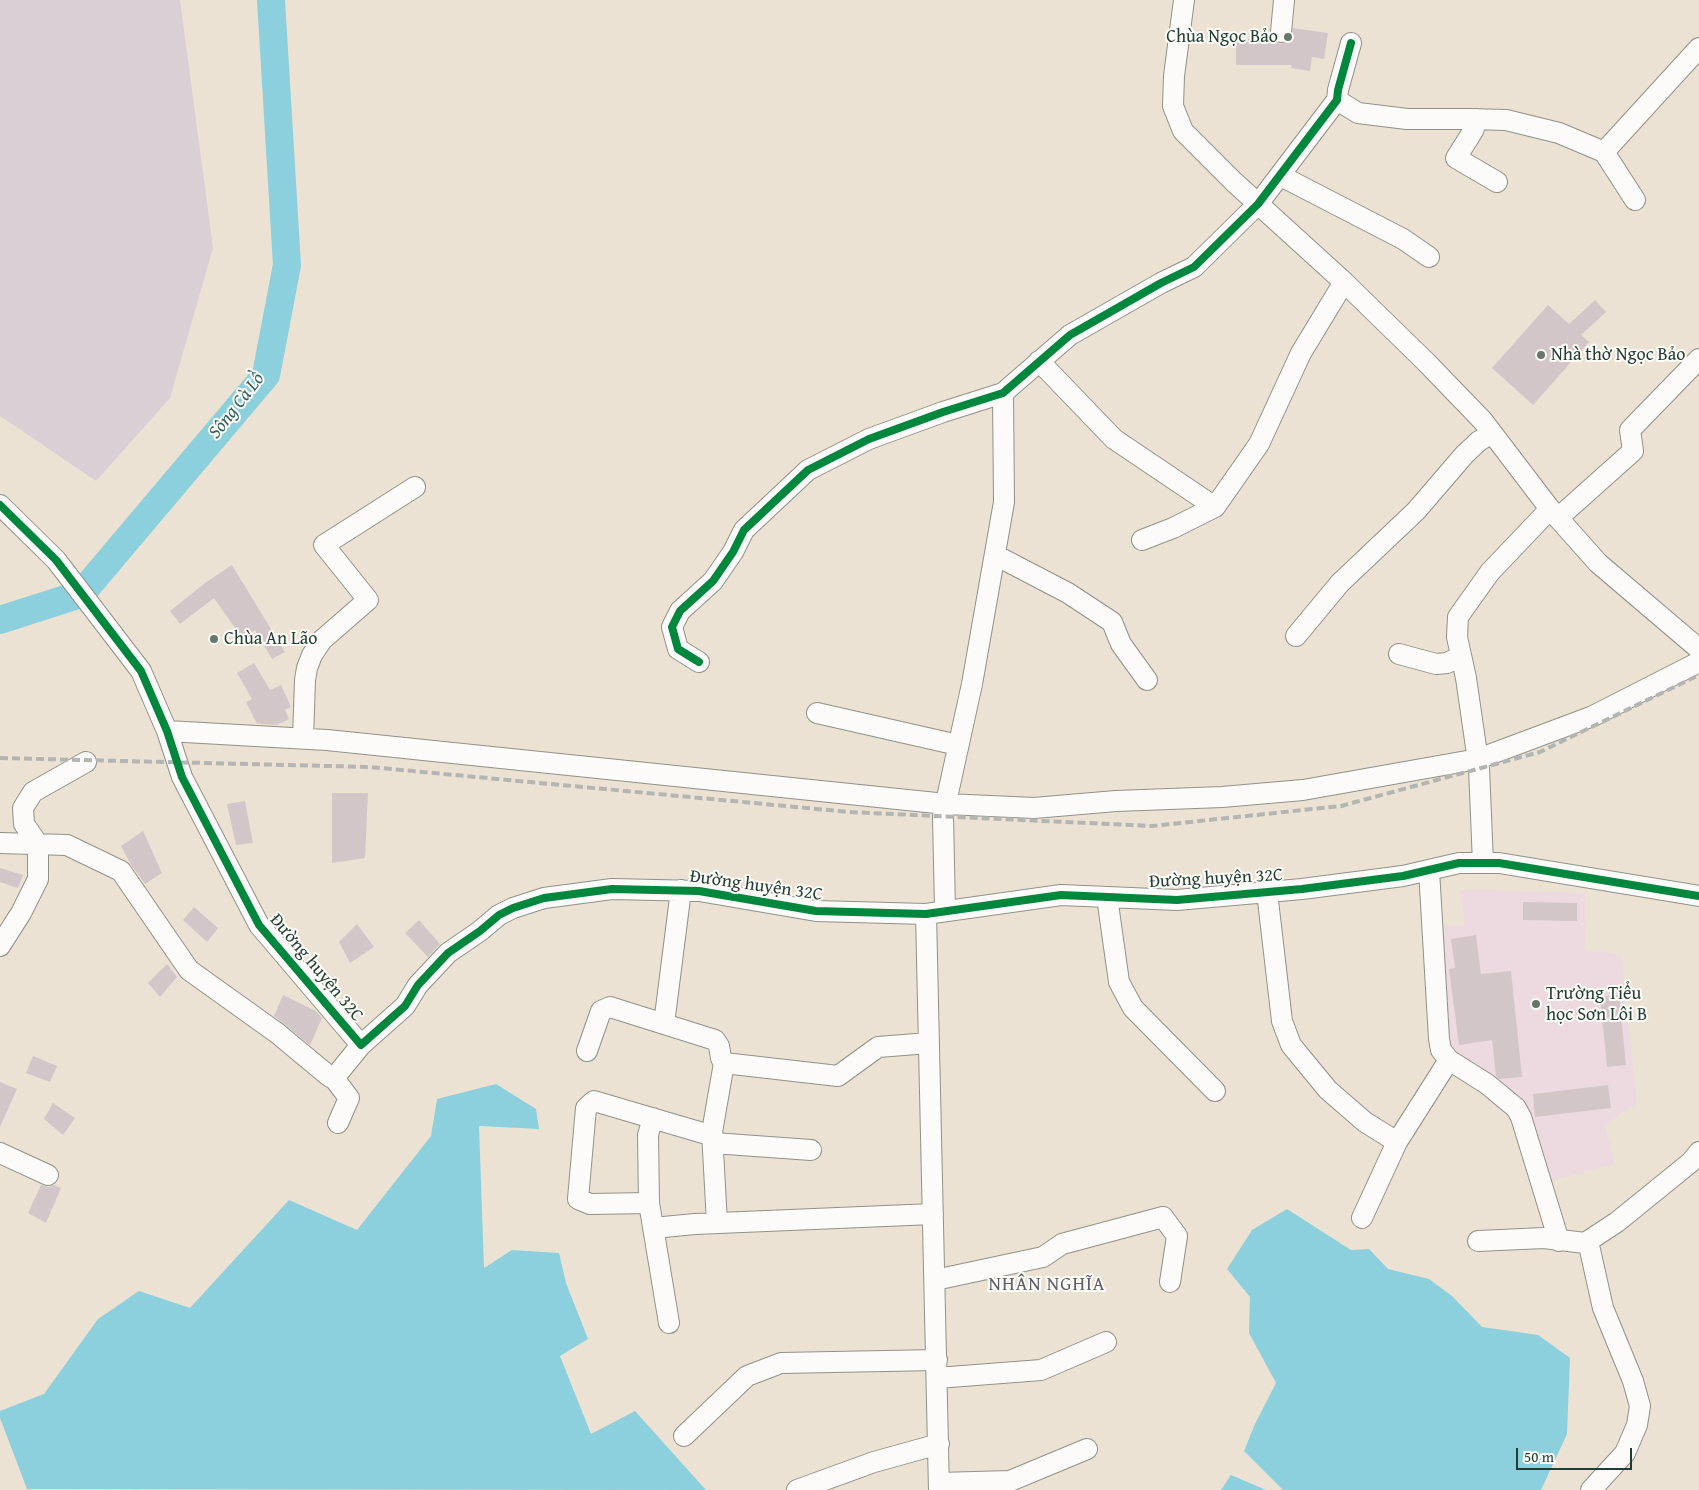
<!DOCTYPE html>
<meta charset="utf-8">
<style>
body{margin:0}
#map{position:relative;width:1699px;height:1490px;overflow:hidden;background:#ece2d4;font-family:"Gentium Book Plus",serif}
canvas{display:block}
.scale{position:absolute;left:1516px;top:1448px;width:116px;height:22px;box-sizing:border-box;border:2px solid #1f3d34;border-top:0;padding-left:6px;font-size:15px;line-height:18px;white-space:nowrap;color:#1f3d34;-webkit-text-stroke:4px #fdfcf7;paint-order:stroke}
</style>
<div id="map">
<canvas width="1699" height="1490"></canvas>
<div class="scale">50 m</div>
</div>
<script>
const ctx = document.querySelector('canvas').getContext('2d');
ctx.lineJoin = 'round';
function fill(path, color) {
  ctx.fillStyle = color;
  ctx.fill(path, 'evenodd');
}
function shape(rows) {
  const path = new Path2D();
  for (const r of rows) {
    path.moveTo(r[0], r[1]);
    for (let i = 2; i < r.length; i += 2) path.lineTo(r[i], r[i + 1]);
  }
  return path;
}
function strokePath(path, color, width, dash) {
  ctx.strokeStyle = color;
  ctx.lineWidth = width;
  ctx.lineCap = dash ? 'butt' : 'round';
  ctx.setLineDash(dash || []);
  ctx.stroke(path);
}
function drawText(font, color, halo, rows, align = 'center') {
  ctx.font = font + ' "Gentium Book Plus",serif';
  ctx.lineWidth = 4;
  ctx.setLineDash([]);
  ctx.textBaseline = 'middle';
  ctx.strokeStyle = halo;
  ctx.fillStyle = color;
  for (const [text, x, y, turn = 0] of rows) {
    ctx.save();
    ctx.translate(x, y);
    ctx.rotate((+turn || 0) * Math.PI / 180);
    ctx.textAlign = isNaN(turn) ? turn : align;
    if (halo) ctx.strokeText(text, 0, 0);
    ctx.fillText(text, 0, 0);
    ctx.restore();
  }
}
fill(shape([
 [1460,890,1585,893,1586,951,1607,952,1621,956,1637,1103,1605,1125,1615,1164,1550,1181,1523,1109,1451,1051,1440,925,1465,925]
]), '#edd9e0');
fill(shape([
 [0,0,180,0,213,248,170,398,96,481,0,416]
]), '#dacfd4');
fill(shape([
 [496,1084,536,1109,539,1129,479,1126,484,1268,512,1250,559,1253,566,1283,588,1339,560,1356,591,1434,635,1411,706,1490,27,1489,0,1418,0,1411,44,1394,98,1319,139,1291,190,1308,289,1200,357,1230,431,1136,437,1099],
 [1287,1209,1351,1250,1369,1249,1388,1269,1429,1279,1452,1296,1482,1327,1538,1335,1570,1358,1567,1434,1541,1490,1283,1490,1244,1451,1255,1424,1276,1383,1249,1333,1250,1297,1227,1269,1252,1230],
 [1231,1475,1266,1490,1221,1490]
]), '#8ccfdd');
strokePath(shape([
 [0,620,81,594,266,375,287,265,271,0]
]), '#8ccfdd', 28);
fill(shape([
 [1293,28,1328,33,1324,59,1312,57,1310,71,1291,68,1292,65,1236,65,1236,39,1272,39,1279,44,1285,43,1291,38],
 [1595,300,1606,312,1581,335,1589,342,1533,405,1492,368,1548,305,1569,324],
 [232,565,285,652,272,659,255,630,242,638,214,598,180,624,170,611,205,583],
 [254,663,270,690,281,685,291,707,285,710,289,719,277,725,261,724,260,723,257,724,246,702,252,699,237,673],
 [332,793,368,793,365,858,332,863],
 [245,801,253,843,236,845,227,804],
 [143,831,162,873,145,884,130,863,121,846],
 [0,868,23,875,18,888,0,882],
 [1523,902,1577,903,1577,921,1523,920],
 [194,907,218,928,207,942,183,920],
 [419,920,440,944,428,957,405,933],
 [357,924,374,947,350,963,339,942],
 [1476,935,1481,974,1511,971,1522,1077,1499,1079,1496,1076,1492,1040,1459,1045,1449,969,1455,968,1451,939],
 [167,964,177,977,160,997,148,983],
 [283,995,316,1011,322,1018,310,1045,274,1016],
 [1619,995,1626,1065,1607,1067,1600,997],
 [33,1056,57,1066,50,1082,26,1073],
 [0,1082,17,1089,0,1127],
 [1608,1085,1611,1108,1535,1117,1533,1094],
 [53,1103,75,1118,63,1135,44,1119],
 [41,1185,49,1187,54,1185,61,1188,46,1223,28,1213]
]), '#d3c6c9');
const minor = shape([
 [1184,0,1174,76,1173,106,1183,131,1234,182,1344,282,1426,362,1483,421,1550,509,1598,563,1699,649],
 [1281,32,1284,0],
 [1337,100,1358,113,1407,119,1470,119,1506,120,1559,133,1604,152,1635,200],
 [1477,119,1473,131,1456,158,1497,182],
 [1604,152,1699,48],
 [1281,176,1403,239,1429,257],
 [1039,361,1114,439,1215,507],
 [0,505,56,560,141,671,167,731,182,777,259,925,361,1045,405,1006,418,985,448,953,480,931,499,915,513,908,544,898,612,889,699,891,816,911,926,914,1061,895,1177,900,1302,889,1403,876,1459,863,1499,863,1699,896],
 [1558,518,1633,451,1630,430,1699,359],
 [1142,540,1173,528,1215,507,1259,444,1301,353,1344,282],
 [995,555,1068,593,1112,622,1121,644,1147,680],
 [1296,636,1340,583,1416,511,1465,454,1479,441,1492,433],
 [1399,654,1436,664,1447,663,1461,656],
 [699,662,678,649,672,627,680,611,713,581,733,552,744,530,808,470,869,439,943,412,1003,393,1070,335,1161,283,1194,267,1258,204,1337,100,1338,90,1351,43],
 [817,713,958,745],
 [167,731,327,740,946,804,1034,808,1116,801,1222,797,1303,790,1478,759,1593,716,1699,662],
 [303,738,305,680,307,668,312,655,322,640,368,600,324,545,415,487],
 [0,843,67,845,121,871,189,970,277,1033,330,1077,335,1077,361,1045],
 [1483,863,1479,768,1466,678,1457,637,1458,617,1490,572,1550,509],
 [1429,870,1439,1039,1441,1050,1449,1060,1487,1084,1516,1108,1521,1117,1559,1241],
 [1267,892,1282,1021,1291,1045,1328,1090,1365,1122,1397,1142],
 [1107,897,1119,982,1133,1008,1215,1091],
 [945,911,943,816,972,684,1004,502,1003,393],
 [926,914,939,1490],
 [0,946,21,913,38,879,38,844,24,824,23,808,33,792,86,762],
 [664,1024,681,890],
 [587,1051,601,1011,610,1007,715,1040,719,1046,721,1058,724,1063,712,1132,717,1223],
 [724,1063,838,1076,878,1047,929,1043],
 [333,1077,349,1098,338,1123],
 [653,1118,648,1135,649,1203,669,1323],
 [713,1143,811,1150],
 [0,1153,48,1175],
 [649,1203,590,1204,578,1199,586,1108,594,1101,713,1136],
 [1362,1218,1397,1142,1449,1060],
 [653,1228,695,1224,933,1214],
 [1478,1241,1544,1238,1585,1243,1617,1222,1691,1162,1699,1152],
 [1588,1241,1603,1308,1633,1381,1640,1406,1637,1425,1625,1453,1591,1490],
 [935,1280,1043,1257,1062,1244,1163,1217,1177,1236,1170,1282],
 [937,1378,1041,1370,1106,1342],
 [684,1436,747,1376,781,1363,937,1360],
 [939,1483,1010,1481,1087,1449],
 [797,1490,874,1462,939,1444]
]);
strokePath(minor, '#919188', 22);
strokePath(minor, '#fcfbf9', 20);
strokePath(shape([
 [0,758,370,767,849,812,1152,826,1341,806,1540,752,1699,675]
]), '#b3b5b2', 4, [8, 4]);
strokePath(shape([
 [0,505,56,560,141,671,167,731,182,777,259,925,361,1045,405,1006,418,985,448,953,480,931,499,915,513,908,544,898,612,889,699,891,816,911,926,914,1061,895,1177,900,1302,889,1403,876,1459,863,1499,863,1699,896],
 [699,662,678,649,672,627,680,611,713,581,733,552,744,530,808,470,869,439,943,412,1003,393,1070,335,1161,283,1194,267,1258,204,1337,100,1338,90,1351,43]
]), '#00873e', 8);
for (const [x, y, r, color] of [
 [1288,37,5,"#67776c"],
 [1541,355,5,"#67776c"],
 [214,639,5,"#67776c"],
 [1536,1004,5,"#67776c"]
]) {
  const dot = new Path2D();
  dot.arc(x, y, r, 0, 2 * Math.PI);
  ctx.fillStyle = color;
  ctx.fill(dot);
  strokePath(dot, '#fdfcf7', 2);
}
drawText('18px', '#1f3d34', '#fdfcf7', [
 ["Chùa Ngọc Bảo",1278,37,"right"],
 ["Nhà thờ Ngọc Bảo",1551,355],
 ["Chùa An Lão",224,639],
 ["Trường Tiểu",1546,994],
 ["học Sơn Lôi B",1546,1015]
], 'left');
drawText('18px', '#1f3d34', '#fdfcf7', [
 ["Đường huyện 32C",1216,879,-3],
 ["Đường huyện 32C",756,886,8],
 ["Đường huyện 32C",316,968,50]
]);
drawText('italic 19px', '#30605f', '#fdfcf7', [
 ["Sông Cà Lồ",237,406,-52]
]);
ctx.letterSpacing = '1px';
drawText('19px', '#5c5f6b', '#fdfcf7', [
 ["NHÂN NGHĨA",1047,1285]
]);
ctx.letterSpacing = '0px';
</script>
